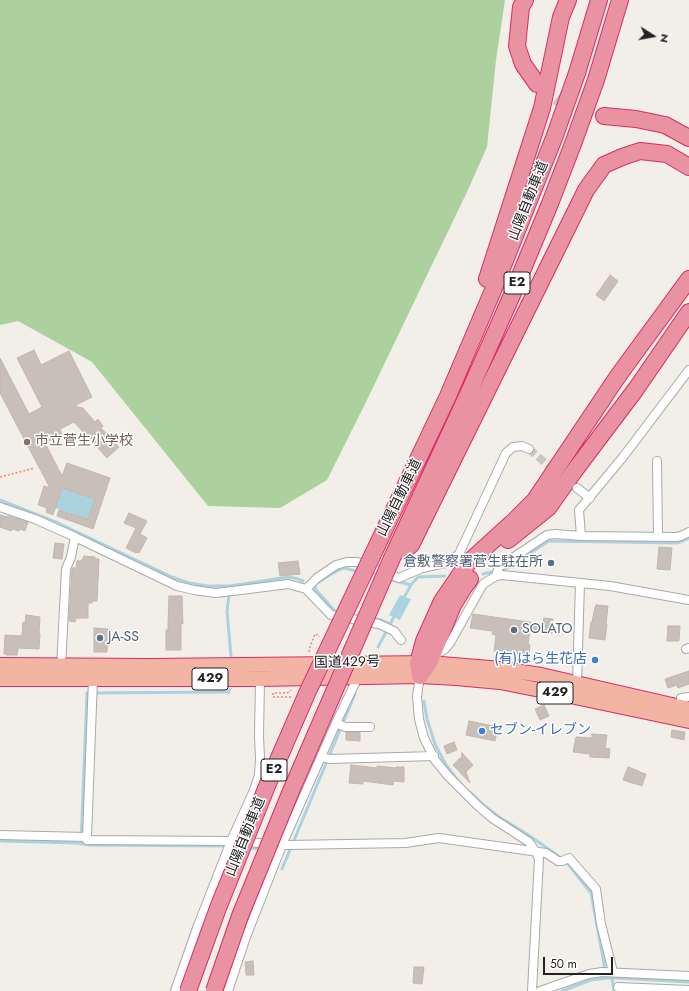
<!DOCTYPE html>
<meta charset="utf-8">
<style>
body{margin:0}
#map{position:relative;width:689px;height:991px;overflow:hidden;background:#f2efe9;font-family:Jost,sans-serif}
canvas{display:block}
.north{position:absolute;left:633px;top:16px;width:40px;height:40px;-webkit-text-stroke:3px #fff;paint-order:stroke;rotate:101deg;font-size:11px;font-weight:700;line-height:16px;text-align:center;color:#222}
.north::after{content:'';display:block;margin:auto;width:14px;height:18px;background:#222;clip-path:polygon(50% 0,100% 100%,50% 72%,0 100%)}
.scale{position:absolute;left:543px;top:957px;width:70px;height:18px;box-sizing:border-box;border:2px solid #222;border-top:0;padding-left:5px;font-size:12px;line-height:14px;white-space:nowrap;color:#222;-webkit-text-stroke:3px #fff;paint-order:stroke}
</style>
<div id="map">
<canvas width="689" height="991"></canvas>
<div class="north">N</div>
<div class="scale">50 m</div>
</div>
<script>
const ctx = document.querySelector('canvas').getContext('2d');
ctx.lineJoin = 'round';
function fill(path, color) {
  ctx.fillStyle = color;
  ctx.fill(path, 'evenodd');
}
function shape(rows) {
  const path = new Path2D();
  for (const r of rows) {
    path.moveTo(r[0], r[1]);
    for (let i = 2; i < r.length; i += 2) path.lineTo(r[i], r[i + 1]);
  }
  return path;
}
function strokePath(path, color, width, dash) {
  ctx.strokeStyle = color;
  ctx.lineWidth = width;
  ctx.lineCap = dash ? 'butt' : 'round';
  ctx.setLineDash(dash || []);
  ctx.stroke(path);
}
function drawText(font, color, halo, rows, align = 'center') {
  ctx.font = font + ' Jost,"Noto Sans JP",sans-serif';
  ctx.lineWidth = 3;
  ctx.setLineDash([]);
  ctx.textBaseline = 'middle';
  ctx.strokeStyle = halo;
  ctx.fillStyle = color;
  for (const [text, x, y, turn = 0] of rows) {
    ctx.save();
    ctx.translate(x, y);
    ctx.rotate((+turn || 0) * Math.PI / 180);
    ctx.textAlign = isNaN(turn) ? turn : align;
    if (halo) ctx.strokeText(text, 0, 0);
    ctx.fillText(text, 0, 0);
    ctx.restore();
  }
}
fill(shape([
 [0,0,505,0,496,60,487,147,467,192,367,400,327,480,280,508,208,506,92,362,18,321,0,325]
]), '#add19e');
fill(shape([
 [62,488,95,499,88,519,55,508],
 [400,595,411,599,400,620,389,615]
]), '#aad3df');
strokePath(shape([
 [0,500,58,523,172,577,189,583,207,586,230,586,289,577,298,579,303,581],
 [483,574,505,569,549,541,678,543,689,538],
 [389,579,411,585,418,577,445,576],
 [314,586,317,583,333,573,344,568,360,572],
 [315,586,316,590,335,611,339,612],
 [229,595,227,611,231,656],
 [403,599,411,585],
 [372,618,381,620,390,624,394,628],
 [378,647,395,615],
 [424,701,427,719,435,744,446,765,460,783],
 [470,792,486,807,499,817,527,834,557,855,568,864,591,893,605,969],
 [0,841,77,843,89,845,225,846],
 [81,844,87,693,229,692,229,690],
 [248,848,263,849],
 [282,869,355,694],
 [612,978,614,991],
 [562,991,591,980,607,978,617,978,689,982]
]), '#aad3df', 3);
const building = shape([
 [610,275,618,281,604,301,596,295,610,275],
 [34,350,41,365,69,351,92,397,74,406,83,408,95,422,98,419,103,426,101,428,119,447,107,458,74,422,60,429,62,434,45,443,62,476,67,463,110,478,93,529,57,516,59,510,88,519,95,499,62,488,53,515,46,512,47,508,38,505,44,486,50,488,0,393,0,358,29,414,42,407,17,358,34,350],
 [129,513,147,521,140,534,147,538,139,553,137,552,136,553,126,548,136,528,124,523,129,513],
 [0,515,8,517,8,516,28,522,25,531,20,529,19,531,12,529,11,531,0,527,0,515],
 [55,543,64,544,62,559,53,558,55,543],
 [659,547,672,548,670,570,657,569,659,547],
 [84,556,95,557,95,559,99,559,97,601,92,601,92,603,88,603,88,618,76,618,75,622,69,621,72,570,72,568,76,568,77,561,82,561,82,559,83,559,84,556],
 [298,561,300,574,280,576,278,563,298,561],
 [169,596,182,596,183,624,181,623,181,650,166,650,166,630,168,630,168,625,169,596],
 [596,605,608,606,606,624,607,624,605,640,589,638,591,622,592,622,595,607,596,607,596,605],
 [473,614,543,624,544,618,553,619,552,633,530,630,528,644,530,645,529,656,494,651,496,635,492,634,493,631,470,628,473,614],
 [26,615,40,617,39,634,40,634,39,649,18,648,17,655,6,655,6,654,4,654,5,635,22,636,23,622,25,623,26,615],
 [668,626,680,626,679,641,667,641,668,626],
 [94,628,108,629,107,652,94,652,94,628],
 [689,671,689,684,678,688,677,685,668,688,665,679,689,671],
 [544,705,549,716,540,720,535,709,544,705],
 [469,721,498,727,495,741,466,735,469,721],
 [672,730,685,732,684,740,671,737,672,730],
 [346,732,360,732,360,741,346,740,346,732],
 [592,734,607,735,605,748,610,749,609,758,590,757,590,754,573,752,576,737,592,738,592,734],
 [454,742,457,750,447,754,444,746,454,742],
 [462,753,473,765,466,772,470,783,453,765,460,758,461,760,462,753],
 [351,765,377,768,377,766,396,768,396,767,404,767,404,782,394,781,393,785,363,781,363,784,349,783,351,765],
 [628,767,639,771,639,772,646,774,642,786,623,780,628,767],
 [253,961,254,975,246,975,245,962,253,961],
 [414,967,424,967,422,984,413,983,414,967]
]);
fill(building, '#c7bfb8');
strokePath(building, '#c4b6ab', 1);
strokePath(shape([
 [529,449,556,472]
]), '#c8c6c1', 8, [8, 4]);
strokePath(shape([
 [537,84,569,105,604,116]
]), '#c8c6c1', 16, [16, 8]);
const minor = shape([
 [689,370,623,457,579,510,581,536,676,537,681,536,689,532],
 [657,461,658,537],
 [577,488,590,498],
 [0,507,35,519,75,537,177,586,194,590,215,593,233,591,288,584,306,589,331,615,379,624,394,631,401,640],
 [496,576,499,567,547,535,555,534,581,536],
 [306,589,317,578,336,565,347,562,357,562,399,578,422,568,450,562,459,554,506,453,513,447,522,446,529,449],
 [686,649,689,648],
 [435,655,445,649,450,643,483,584,496,576,502,575,610,586,689,600],
 [61,668,66,569,71,557,75,537],
 [420,676,417,696,419,719,424,738,435,760,448,776,477,805,492,818,529,842,536,852,539,859,532,991],
 [577,683,580,583],
 [679,710,681,698,689,697],
 [336,723,345,727,370,727],
 [321,757,330,759,434,756],
 [0,835,87,837,87,840,231,841,288,845,405,843,439,838,546,853,558,861,562,861,569,858,596,889,601,924,613,972],
 [87,837,93,679],
 [618,987,689,990],
 [175,991,197,928,231,841,254,790,259,775,260,758,259,736,260,679],
 [228,991,246,937,282,845,336,723,358,677],
 [540,991,589,974,602,972,689,976]
]);
const trunk = shape([
 [0,665,151,666,429,663,502,669,541,675,689,709],
 [0,679,260,679,420,676,456,678,500,682,575,697,689,721]
]);
const motorway = shape([
 [525,0,521,7,517,46,523,64,537,84],
 [604,116,636,119,665,125,689,138],
 [487,279,542,108,561,17,568,0],
 [508,540,548,508,575,470,636,389,689,312],
 [404,550,411,545,586,190,604,165,622,157,640,151,667,154,689,167],
 [373,554,448,396,494,288,554,138,577,73,599,0],
 [392,558,469,392,512,295,549,206,573,144,596,80,620,0],
 [420,676,418,663,424,641,442,601,468,563,512,523,535,500,618,376,689,279],
 [420,676,429,663,453,605,464,587,470,579]
]);
strokePath(minor, '#a9a9a9', 10);
strokePath(trunk, '#dc2a67', 16);
strokePath(motorway, '#dc2a67', 18);
strokePath(shape([
 [0,477,35,468],
 [309,652,310,647,315,634,319,636,319,637],
 [291,697,273,697,273,693,287,693,291,690]
]), '#fa8072', 1.5, [2, 2]);
strokePath(minor, '#fff', 8);
strokePath(trunk, '#f2b4a3', 14);
strokePath(motorway, '#e892a2', 16);
const motorwayBridge = shape([
 [188,991,218,908,269,781,308,691,373,554],
 [214,991,240,916,291,791,392,558]
]);
strokePath(motorwayBridge, '#dc2a67', 18, []);
strokePath(motorwayBridge, '#e892a2', 16);
for (const [x, y, r, color] of [
 [27,442,4,"#8d6e63"],
 [551,563,4,"#5c6f8a"],
 [514,630,4,"#5c6f8a"],
 [100,638,4,"#5c6f8a"],
 [595,660,4,"#3f7fe0"],
 [482,731,4,"#3f7fe0"]
]) {
  const dot = new Path2D();
  dot.arc(x, y, r, 0, 2 * Math.PI);
  ctx.fillStyle = color;
  ctx.fill(dot);
  strokePath(dot, '#fff', 1.5);
}
for (const [x, y, w] of [
 [517,283,26],
 [210,679,36],
 [555,693,36],
 [274,770,26]
]) {
  const box = new Path2D();
  box.roundRect(x - w / 2, y - 11, w, 22, 3);
  ctx.fillStyle = '#fff';
  ctx.fill(box);
  strokePath(box, '#222', 1);
}
drawText('bold 13px', '#222', null, [
 ["E2",517,283],
 ["429",210,679],
 ["429",555,693],
 ["E2",274,770]
]);
drawText('14px', '#222', '#fff', [
 ["山陽自動車道",529,201,-68],
 ["山陽自動車道",400,498,-64],
 ["国道429号",347,663,-1],
 ["山陽自動車道",246,837,-68]
]);
drawText('14px', '#785e54', '#fff', [
 ["市立菅生小学校",35,442]
], 'left');
drawText('14px', '#4e5e75', '#fff', [
 ["倉敷警察署菅生駐在所",543,563,"right"],
 ["SOLATO",522,630],
 ["JA-SS",108,638]
], 'left');
drawText('14px', '#366cbe', '#fff', [
 ["(有)はら生花店",587,660],
 ["セブン-イレブン",490,731,"left"]
], 'right');
</script>
